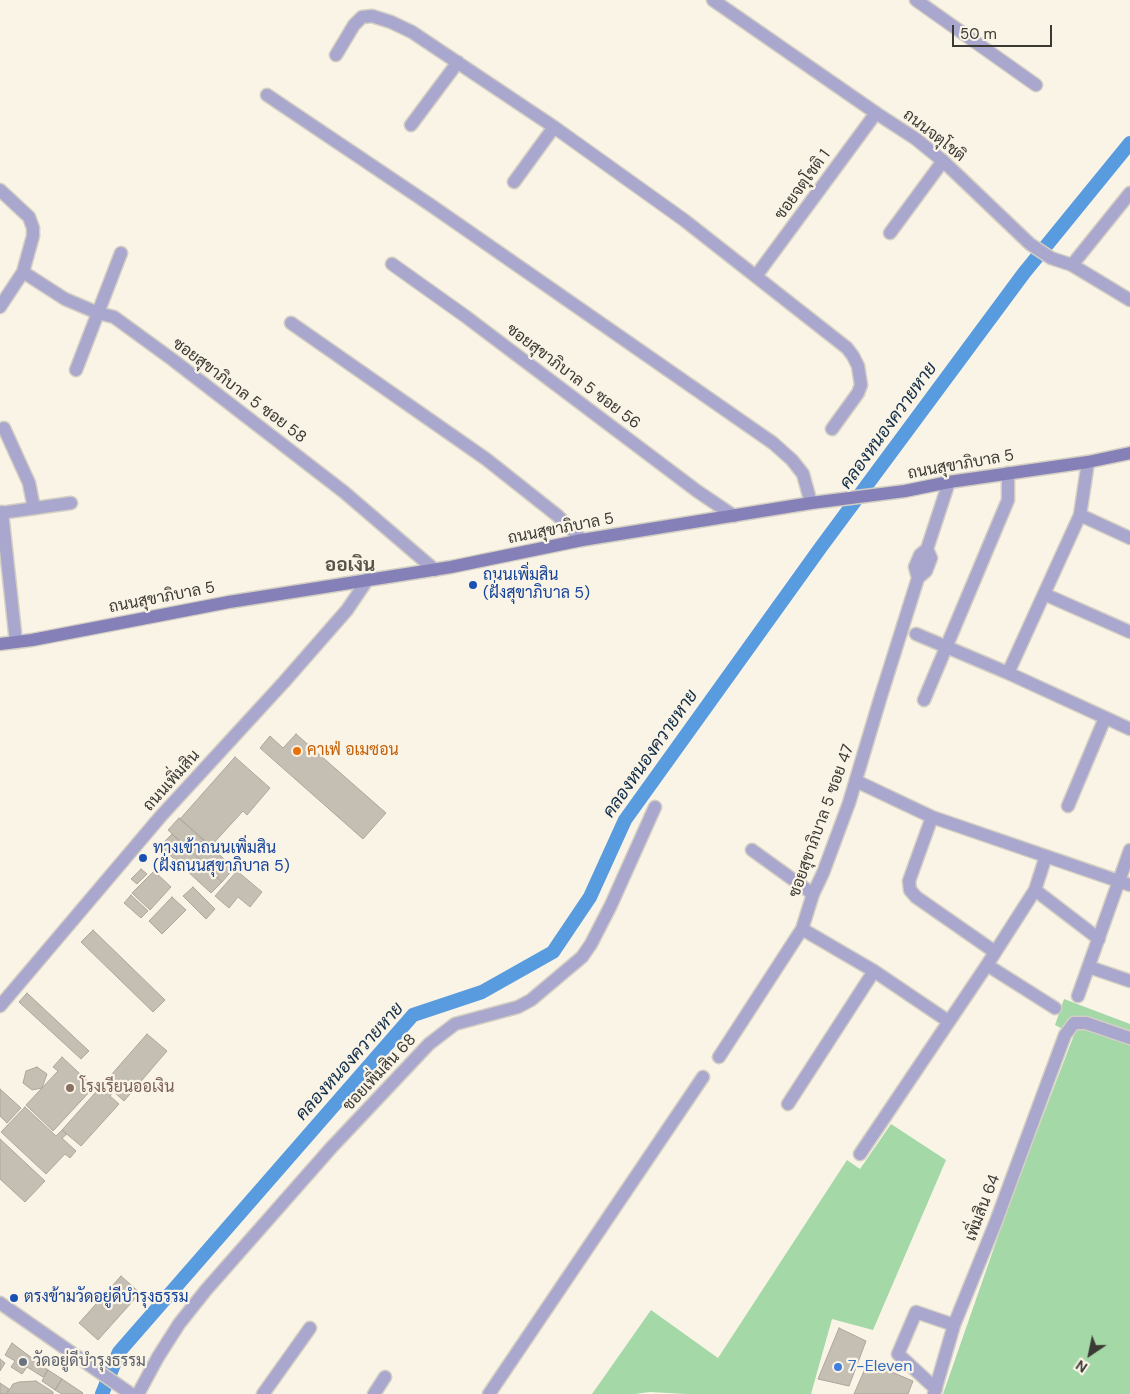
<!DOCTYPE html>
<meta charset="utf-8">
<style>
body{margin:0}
#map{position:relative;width:1130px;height:1394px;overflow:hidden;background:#faf4e7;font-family:"DM Sans",sans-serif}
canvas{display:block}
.north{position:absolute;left:1065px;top:1329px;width:50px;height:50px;-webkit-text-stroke:4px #faf4e7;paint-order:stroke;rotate:214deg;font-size:14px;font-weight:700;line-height:20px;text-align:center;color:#3b3934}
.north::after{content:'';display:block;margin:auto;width:18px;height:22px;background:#3b3934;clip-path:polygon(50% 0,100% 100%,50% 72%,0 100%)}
.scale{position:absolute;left:952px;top:25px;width:100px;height:22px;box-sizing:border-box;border:2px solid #3b3934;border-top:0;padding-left:6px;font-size:15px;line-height:18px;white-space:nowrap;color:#3b3934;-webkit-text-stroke:4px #faf4e7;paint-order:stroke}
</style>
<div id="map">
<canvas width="1130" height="1394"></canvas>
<div class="north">N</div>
<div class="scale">50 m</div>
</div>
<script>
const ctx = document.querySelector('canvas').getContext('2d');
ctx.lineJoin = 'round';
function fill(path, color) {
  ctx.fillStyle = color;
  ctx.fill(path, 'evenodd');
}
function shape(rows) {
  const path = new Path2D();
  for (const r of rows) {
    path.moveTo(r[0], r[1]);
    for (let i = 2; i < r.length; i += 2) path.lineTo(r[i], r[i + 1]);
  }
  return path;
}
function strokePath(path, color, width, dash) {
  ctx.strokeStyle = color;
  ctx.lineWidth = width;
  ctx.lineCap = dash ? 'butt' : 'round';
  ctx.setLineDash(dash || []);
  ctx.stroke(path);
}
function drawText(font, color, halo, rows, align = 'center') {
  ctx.font = font + ' "DM Sans",Sarabun,sans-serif';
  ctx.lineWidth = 4.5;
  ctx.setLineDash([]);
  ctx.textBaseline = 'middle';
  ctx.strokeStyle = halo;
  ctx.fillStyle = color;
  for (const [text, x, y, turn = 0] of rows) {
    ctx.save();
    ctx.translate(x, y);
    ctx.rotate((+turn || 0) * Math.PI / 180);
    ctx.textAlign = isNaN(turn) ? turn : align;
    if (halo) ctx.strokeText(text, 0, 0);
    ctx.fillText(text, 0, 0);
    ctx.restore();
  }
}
fill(shape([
 [1064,999,1130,1024,1130,1394,943,1394,1010,1202,1074,1035,1055,1025],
 [891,1124,946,1160,873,1330,832,1319,811,1394,686,1394,650,1392,635,1394,592,1394,651,1310,718,1358,847,1160,860,1169]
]), '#a4d8a6');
strokePath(shape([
 [102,1394,119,1352,413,1015,482,992,553,952,590,897,625,820,821,547,1024,273,1130,143]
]), '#589bde', 14);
const building = shape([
 [296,734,386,813,363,839,260,748,270,736,283,748,296,734],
 [235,757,270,788,247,815,243,811,211,846,180,819,235,757],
 [179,818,234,868,222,882,217,877,219,876,168,830,179,818],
 [172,834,216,875,215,876,222,882,211,893,160,846,172,834],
 [141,869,147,874,137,884,131,879,141,869],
 [154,871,171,887,150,910,132,893,154,871],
 [237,871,262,892,250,907,238,897,229,908,215,896,237,871],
 [193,887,215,909,206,919,183,896,193,887],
 [131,895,148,911,141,918,124,903,131,895],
 [172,897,186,910,162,934,149,921,172,897],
 [93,930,165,1000,153,1012,81,942,93,930],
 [27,993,89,1051,81,1059,19,1002,27,993],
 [147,1034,167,1051,124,1101,104,1083,147,1034],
 [62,1057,94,1087,53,1131,26,1105,58,1071,53,1067,62,1057],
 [37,1067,47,1074,42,1088,32,1090,23,1083,26,1071,37,1067],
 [104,1083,113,1092,110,1096,119,1104,81,1146,62,1130,104,1083],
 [0,1089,21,1108,7,1123,0,1116,0,1089],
 [25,1107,56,1136,62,1130,67,1134,62,1138,76,1151,70,1158,65,1154,46,1174,1,1132,25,1107],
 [0,1139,45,1181,25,1202,0,1179,0,1139],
 [121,1276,140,1293,98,1340,79,1323,121,1276],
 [839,1328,866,1341,849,1386,818,1379,839,1328],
 [12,1343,48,1370,43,1377,27,1367,22,1374,11,1367,15,1361,5,1355,12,1343],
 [0,1359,5,1363,0,1371,0,1359],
 [868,1362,913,1381,908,1394,854,1394,868,1362],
 [48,1370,62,1379,55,1390,42,1381,48,1370],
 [62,1379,83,1393,82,1394,62,1394,55,1390,62,1379],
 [36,1381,53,1392,53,1394,7,1394,13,1384,19,1382,36,1381],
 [0,1383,9,1389,6,1394,0,1394,0,1383]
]);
fill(building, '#c5bfb3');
strokePath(building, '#aca79b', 1);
const minor = shape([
 [916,0,1036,85],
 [336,55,354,25,362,17,372,16,391,22,412,32,554,127,684,220,847,348,853,356,858,366,861,385,858,393,832,429],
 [267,95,432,206,773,443,792,460,803,474,811,503],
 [411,125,458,62],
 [514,182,554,127],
 [0,190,29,217,33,228,33,236,23,272,65,299,98,313,114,317,173,360,344,492,435,570],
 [890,233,943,161],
 [392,264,465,316,697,491,734,516],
 [1072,265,1130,193],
 [756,276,876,113],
 [0,307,23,272],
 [291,323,486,459,558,516,582,540],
 [76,370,121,253],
 [4,428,29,483,34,508],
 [2,512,16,642],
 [0,513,71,503],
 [1080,515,1130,538],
 [918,578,926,571,931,558,927,549],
 [1044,594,1130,632],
 [916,634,1008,673,1130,729],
 [1008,673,1080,515,1088,462],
 [924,700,1008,500,1008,473],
 [856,781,932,817,1130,885],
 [1068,806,1105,718],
 [932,817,909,881,910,890,916,897,995,952],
 [752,850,813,894],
 [1035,890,1099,939],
 [802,929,874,971,948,1021],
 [987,965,1055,1008],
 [1089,967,1130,981],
 [1078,996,1130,850],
 [719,1057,802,929,813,894,823,873,849,803,880,699,918,578,915,567,920,555,927,549,949,482],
 [788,1104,874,971],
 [860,1154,987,965,1035,890,1046,856],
 [936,1389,898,1354,916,1312,954,1325],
 [138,1394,158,1357,179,1324,206,1290,331,1148,429,1044,455,1024,518,1007,531,1000,582,957,591,944,611,905,655,807],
 [263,1394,310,1328],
 [374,1394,385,1377],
 [489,1394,703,1077],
 [934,1394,954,1325,995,1224,1065,1035,1074,1023,1086,1023,1130,1038]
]);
const tertiary = shape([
 [713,0,876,113,916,139,943,161,1030,244,1051,258,1072,265,1130,300],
 [0,1006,161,816,284,682,347,610,368,579],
 [0,1303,131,1394]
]);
const secondary = shape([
 [0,644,32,640,229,602,451,567,582,540,811,503,905,491,949,482,1088,462,1130,453]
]);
strokePath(minor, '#d4cfc3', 15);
strokePath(tertiary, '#d4cfc3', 15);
strokePath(secondary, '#d4cfc3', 15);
strokePath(minor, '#a9a7cd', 12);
strokePath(tertiary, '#a9a7cd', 12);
strokePath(secondary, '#8581b8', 12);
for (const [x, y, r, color] of [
 [473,585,5,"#1a4fb4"],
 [297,751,5,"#e8710a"],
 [143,858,5,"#1a4fb4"],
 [70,1088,5,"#8d6e63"],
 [14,1298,5,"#1a4fb4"],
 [23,1362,5,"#6b7280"],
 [838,1367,5,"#3f7fe0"]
]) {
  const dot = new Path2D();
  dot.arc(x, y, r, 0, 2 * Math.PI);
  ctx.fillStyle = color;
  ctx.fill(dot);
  strokePath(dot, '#faf4e7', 2);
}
drawText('16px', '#3b3934', '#faf4e7', [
 ["ถนนจตุโชติ",934,136,38],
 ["ซอยจตุโชติ 1",803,185,-54],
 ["ซอยสุขาภิบาล 5 ซอย 56",573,377,37],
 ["ซอยสุขาภิบาล 5 ซอย 58",239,391,37],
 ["ถนนสุขาภิบาล 5",961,465,-10],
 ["ถนนสุขาภิบาล 5",561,529,-11],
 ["ถนนสุขาภิบาล 5",162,598,-11],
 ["ถนนเพิ่มสิน",172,781,-48],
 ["ซอยสุขาภิบาล 5 ซอย 47",822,821,-70],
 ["ซอยเพิ่มสิน 68",380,1073,-47],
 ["เพิ่มสิน 64",983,1208,-69]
]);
drawText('16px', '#164399', '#faf4e7', [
 ["ถนนเพิ่มสิน",483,576],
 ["(ฝั่งสุขาภิบาล 5)",483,594],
 ["ทางเข้าถนนเพิ่มสิน",153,849],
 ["(ฝั่งถนนสุขาภิบาล 5)",153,867],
 ["ตรงข้ามวัดอยู่ดีบำรุงธรรม",24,1298]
], 'left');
drawText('16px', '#c56008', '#faf4e7', [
 ["คาเฟ่ อเมซอน",307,751]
], 'left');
drawText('16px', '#785e54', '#faf4e7', [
 ["โรงเรียนออเงิน",80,1088]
], 'left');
drawText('16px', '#5b616d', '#faf4e7', [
 ["วัดอยู่ดีบำรุงธรรม",33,1362]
], 'left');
drawText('16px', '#366cbe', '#faf4e7', [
 ["7-Eleven",848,1367]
], 'left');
drawText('italic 18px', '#112d48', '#faf4e7', [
 ["คลองหนองควายหาย",889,426,-54],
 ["คลองหนองควายหาย",651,754,-55],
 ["คลองหนองควายหาย",350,1062,-48]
]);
drawText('bold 19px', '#585348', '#faf4e7', [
 ["ออเงิน",350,566]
]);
</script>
